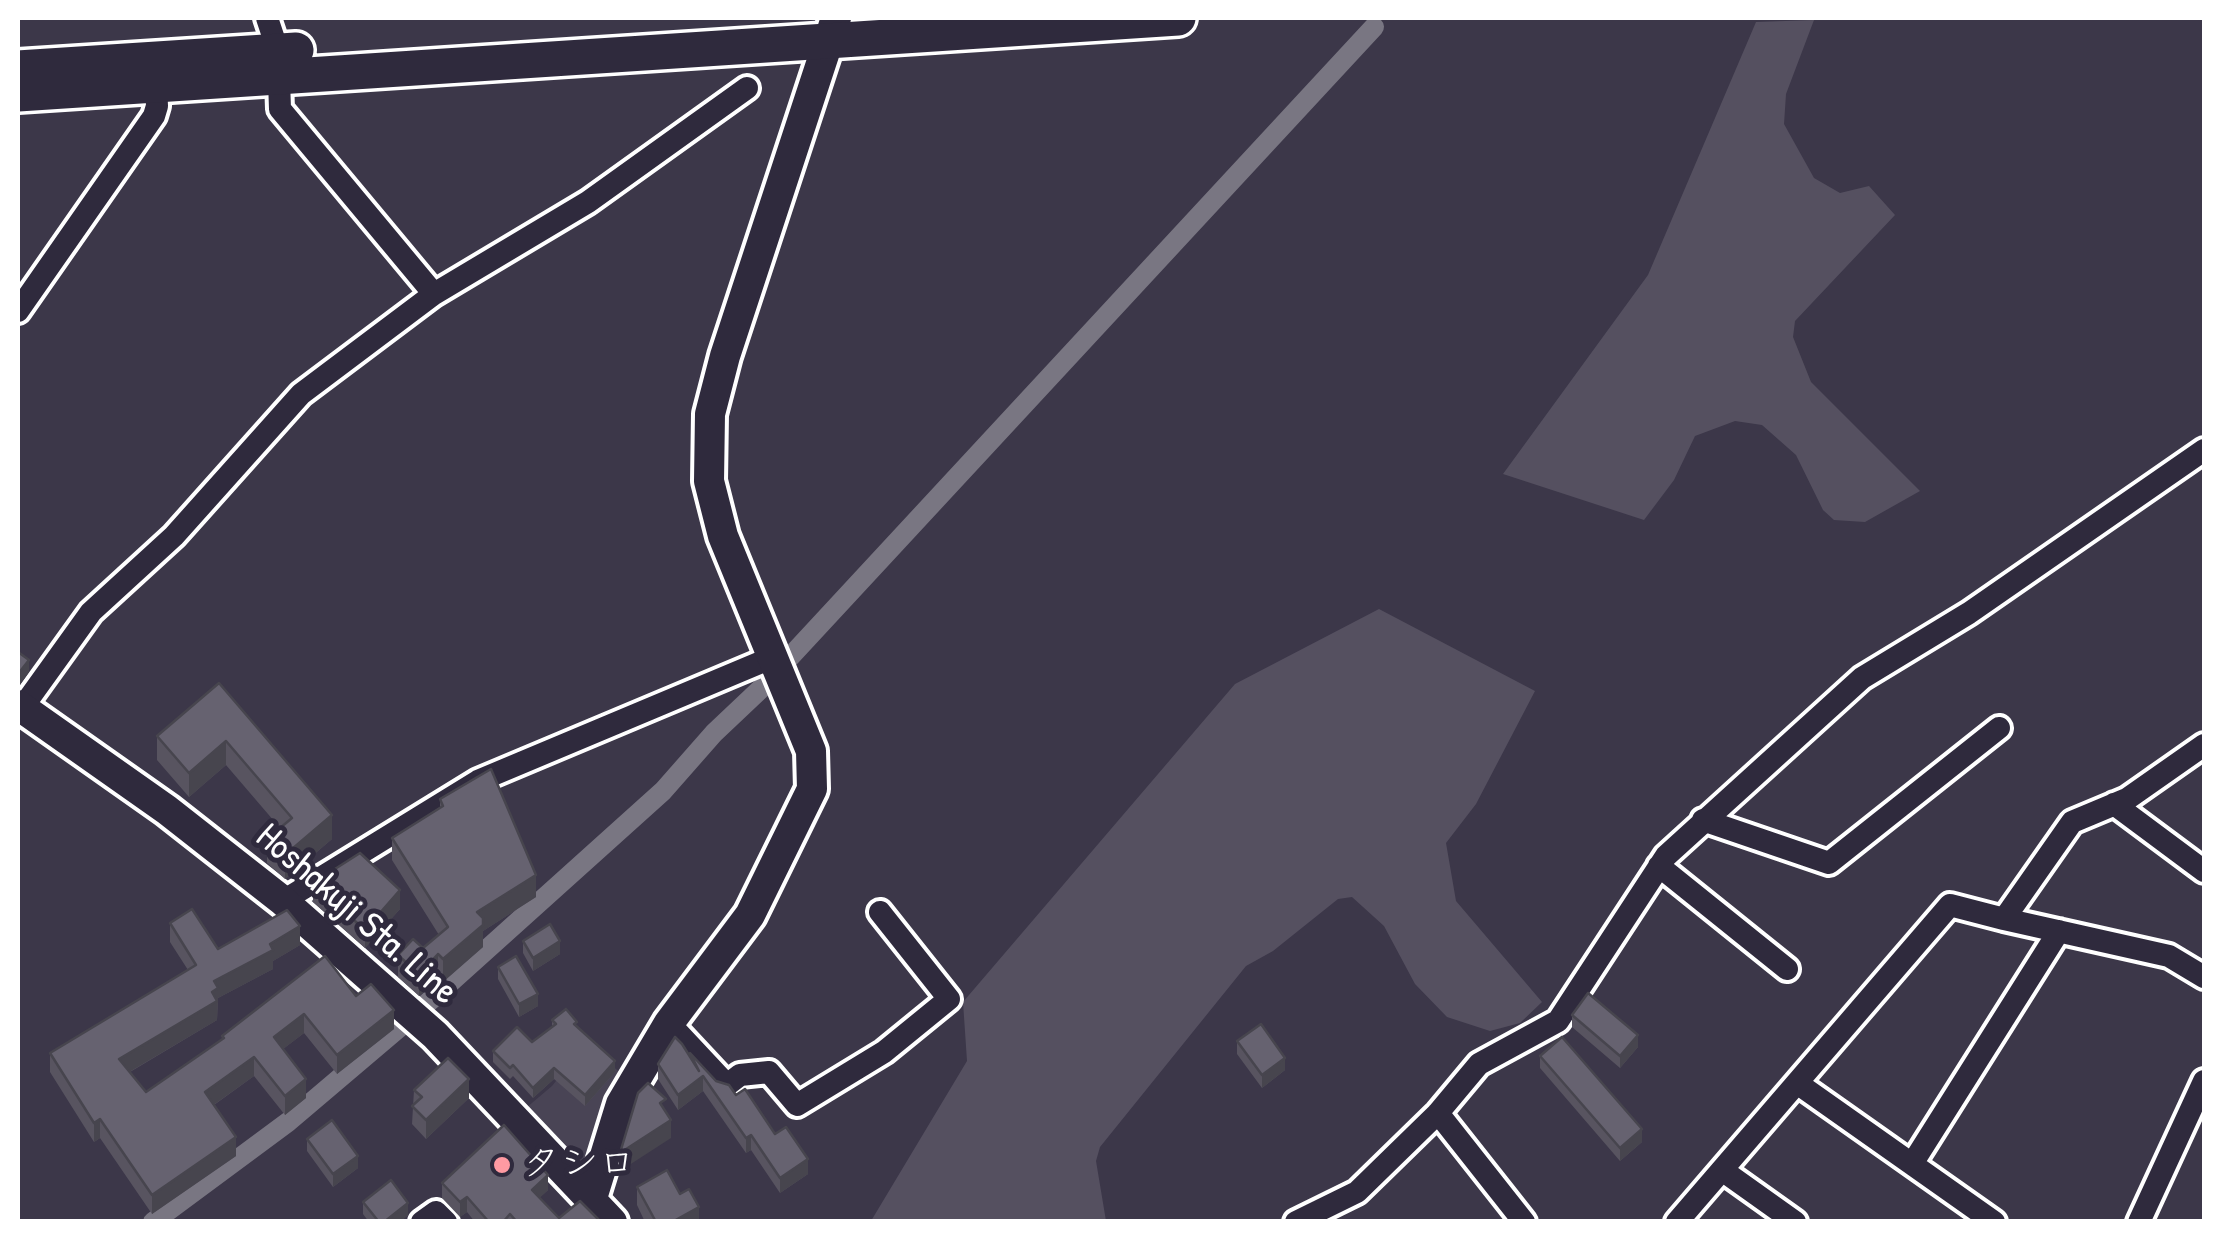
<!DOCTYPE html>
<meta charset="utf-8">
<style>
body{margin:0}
#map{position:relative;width:2222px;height:1239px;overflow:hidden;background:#3c3749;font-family:"Patrick Hand",sans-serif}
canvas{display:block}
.frame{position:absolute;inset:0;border:20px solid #fff;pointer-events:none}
</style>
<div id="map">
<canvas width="2222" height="1239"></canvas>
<div class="frame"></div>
</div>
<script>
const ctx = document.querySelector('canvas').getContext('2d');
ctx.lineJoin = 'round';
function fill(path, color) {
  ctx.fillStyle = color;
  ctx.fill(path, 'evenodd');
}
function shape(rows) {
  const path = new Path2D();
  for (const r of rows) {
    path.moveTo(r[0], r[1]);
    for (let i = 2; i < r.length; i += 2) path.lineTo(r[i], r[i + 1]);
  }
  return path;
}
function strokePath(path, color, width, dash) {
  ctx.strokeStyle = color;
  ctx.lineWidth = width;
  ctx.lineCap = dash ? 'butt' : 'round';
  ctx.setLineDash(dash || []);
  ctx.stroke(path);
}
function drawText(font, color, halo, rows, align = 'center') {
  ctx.font = font + ' "Patrick Hand","Klee One",sans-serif';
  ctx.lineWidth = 10;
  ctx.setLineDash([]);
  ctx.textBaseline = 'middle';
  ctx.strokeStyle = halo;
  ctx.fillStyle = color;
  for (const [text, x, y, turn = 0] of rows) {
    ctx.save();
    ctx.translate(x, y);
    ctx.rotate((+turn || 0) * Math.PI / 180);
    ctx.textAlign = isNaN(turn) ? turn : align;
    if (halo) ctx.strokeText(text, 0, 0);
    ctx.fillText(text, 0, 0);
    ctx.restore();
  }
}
fill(shape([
 [586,1043,624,1076,590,1175,526,1108,552,1086]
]), '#494455');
fill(shape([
 [1814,20,1786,94,1784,124,1814,178,1840,193,1869,186,1895,215,1795,321,1793,337,1811,382,1920,491,1865,522,1834,520,1823,510,1796,455,1762,425,1735,421,1695,436,1674,480,1644,520,1503,474,1648,275,1756,22],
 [1379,609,1535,691,1476,804,1446,843,1456,901,1542,1002,1520,1023,1490,1031,1447,1017,1415,984,1384,926,1352,897,1338,899,1273,951,1246,966,1100,1147,1096,1161,1106,1221,871,1221,967,1061,963,1002,1235,684]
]), '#555060');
strokePath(shape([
 [790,657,1374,27],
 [424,1006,663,791,714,733,769,681],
 [153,1222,288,1122,407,1021]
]), '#797682', 20);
const street = shape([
 [267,18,278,51,280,109,434,294],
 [18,311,154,116,157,106,156,85],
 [22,708,91,612,174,536,301,394,434,294,588,202,747,88],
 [2114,804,2204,871],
 [1703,820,1829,863,1999,728],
 [1659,866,1787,969],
 [283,901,478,781,771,658],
 [2004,919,2169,956,2204,977],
 [669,1023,727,1085,740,1075,769,1072,797,1105,884,1052,949,999,880,912],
 [1797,1083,1994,1222],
 [1438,1113,1524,1222],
 [1912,1164,2059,931],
 [1722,1170,1795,1222],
 [422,1222,436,1212,446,1222],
 [1296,1222,1357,1192,1438,1113,1479,1064,1558,1021,1666,856,1862,678,1969,613,2204,450],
 [1677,1222,1950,905,2004,919,2072,822,2127,799,2204,745],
 [2139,1222,2204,1081]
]);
const secondary = shape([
 [18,705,167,810,283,901,435,1035,612,1222],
 [592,1198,621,1104,669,1023,750,915,812,789,811,751,723,536,709,481,710,414,725,356,836,18]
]);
const primary = shape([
 [18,68,296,50],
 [18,94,1178,18]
]);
strokePath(street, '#fff', 30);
strokePath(secondary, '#fff', 38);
strokePath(primary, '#fff', 42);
strokePath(street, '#2f2a3d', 22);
strokePath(secondary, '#2f2a3d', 30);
strokePath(primary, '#2f2a3d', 35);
fill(shape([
 [219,683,332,839,285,879,267,863,267,839,280,828,226,765,189,797,157,760,157,736],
 [440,799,536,897,483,931,483,947,443,982,438,976,419,996,398,977,398,955,423,948,439,935,392,860,392,838,440,807],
 [313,883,400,909,365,948,313,902],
 [170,923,218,949,300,945,273,961,273,969,218,998,217,1020,130,1072,146,1092,222,1040,222,1036,356,996,394,1029,337,1074,304,1033,283,1049,306,1098,285,1115,254,1076,214,1105,236,1156,152,1214,100,1138,94,1142,50,1072,50,1053,188,970,170,942],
 [523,941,560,954,533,971,523,953],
 [498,967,538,1006,519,1017,498,979],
 [1572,1015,1638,1047,1620,1068,1572,1027],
 [552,1020,577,1026,615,1072,585,1106,554,1079,533,1098,513,1076,510,1079,493,1062,493,1051,532,1042,552,1027],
 [1237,1041,1285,1070,1262,1088,1237,1054],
 [690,1053,716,1081,736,1095,775,1134,808,1174,780,1193,751,1150,746,1153,703,1091,678,1110,658,1079,658,1064,690,1057],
 [1540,1056,1642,1142,1620,1161,1540,1068],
 [414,1090,469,1098,426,1139,412,1124],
 [307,1139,358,1168,333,1187,307,1151],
 [442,1183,548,1190,539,1198,559,1218,601,1222,475,1222,467,1212,460,1217,442,1198],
 [637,1187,680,1194,699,1222,645,1222,637,1205],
 [363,1202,408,1215,400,1222,369,1222,363,1214]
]), '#585460');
fill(shape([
 [29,660,29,672,19,686,19,674],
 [226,741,226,765,189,797,189,773],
 [332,815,332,839,285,879,285,855],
 [536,875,536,897,483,931,483,947,443,982,443,959,477,912],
 [400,890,400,909,365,948,365,930],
 [300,926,300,945,273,961,273,969,218,998,217,1020,119,1078,119,1059,214,981],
 [560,941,560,954,533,971,533,958],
 [438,954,438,976,419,996,419,974],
 [538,994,538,1006,519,1017,519,1004],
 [394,1010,394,1029,337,1074,337,1055],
 [304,1014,304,1033,274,1056,274,1037],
 [1638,1035,1638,1047,1620,1068,1620,1056],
 [254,1057,254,1076,205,1111,205,1092],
 [1285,1058,1285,1070,1262,1088,1262,1075],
 [615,1061,615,1072,585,1106,585,1095],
 [554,1068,554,1079,533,1098,533,1088],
 [703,1076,703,1091,678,1110,678,1095],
 [306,1079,306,1098,285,1115,285,1096],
 [469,1079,469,1098,426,1139,426,1120],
 [100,1119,100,1138,94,1142,94,1123],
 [671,1120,671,1138,620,1171,620,1153],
 [1642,1129,1642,1142,1620,1161,1620,1148],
 [751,1135,751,1150,746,1153,746,1138],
 [236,1137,236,1156,152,1214,152,1195],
 [358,1156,358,1168,333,1187,333,1174],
 [808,1159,808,1174,780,1193,780,1178],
 [548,1175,548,1190,532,1205,532,1190],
 [467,1197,467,1212,460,1217,460,1202],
 [408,1203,408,1215,400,1222,384,1222],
 [699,1207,699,1222,672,1222]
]), '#47454e');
const building = shape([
 [18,652,29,660,18,674,18,652],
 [219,683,332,815,285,855,267,839,292,818,226,741,189,773,157,736,219,683],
 [491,769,536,875,477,912,483,918,483,925,443,959,438,954,419,974,398,955,413,939,423,948,448,927,392,838,443,806,440,799,491,769],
 [360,853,400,890,365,930,313,883,360,853],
 [192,909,218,949,287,910,300,926,270,944,273,950,214,981,218,988,212,992,217,1001,119,1059,146,1092,224,1038,222,1036,325,956,356,996,371,984,394,1010,337,1055,304,1014,274,1037,306,1079,285,1096,254,1057,205,1092,236,1137,152,1195,100,1119,94,1123,50,1053,196,965,170,923,192,909],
 [550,924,560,941,533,958,523,941,550,924],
 [516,956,538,994,519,1004,498,967,516,956],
 [1588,993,1638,1035,1620,1056,1572,1015,1588,993],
 [566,1009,577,1022,574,1024,615,1061,585,1095,554,1068,533,1088,513,1065,510,1068,493,1051,517,1027,532,1042,556,1024,552,1020,566,1009],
 [1261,1024,1285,1058,1262,1075,1237,1041,1261,1024],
 [675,1037,682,1044,699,1071,690,1053,716,1081,729,1085,736,1095,745,1089,775,1134,786,1127,808,1159,780,1178,751,1135,746,1138,703,1076,678,1095,658,1064,675,1037],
 [1562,1037,1642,1129,1620,1148,1540,1056,1562,1037],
 [448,1058,469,1079,426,1120,412,1106,422,1097,414,1090,448,1058],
 [648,1083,666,1099,660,1103,671,1120,620,1153,638,1093,648,1083],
 [332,1120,358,1156,333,1174,307,1139,332,1120],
 [504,1125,548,1175,532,1190,559,1218,580,1201,601,1222,517,1222,510,1214,503,1222,489,1222,467,1197,460,1202,442,1183,504,1125],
 [667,1170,680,1194,689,1189,699,1207,672,1222,656,1222,637,1187,667,1170],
 [391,1180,408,1203,384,1222,379,1222,363,1202,391,1180]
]);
fill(building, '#666270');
strokePath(building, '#47454e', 2.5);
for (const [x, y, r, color] of [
 [502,1165,10,"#ff9aa2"]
]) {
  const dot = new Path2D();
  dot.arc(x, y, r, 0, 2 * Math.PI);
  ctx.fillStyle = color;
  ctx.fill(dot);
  strokePath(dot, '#2f2a3d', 4);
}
drawText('38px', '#fff', '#2f2a3d', [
 ["Hoshakuji Sta. Line",356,915,41]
]);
drawText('38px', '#fff', '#2f2a3d', [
 ["タシロ",522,1165]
], 'left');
</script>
